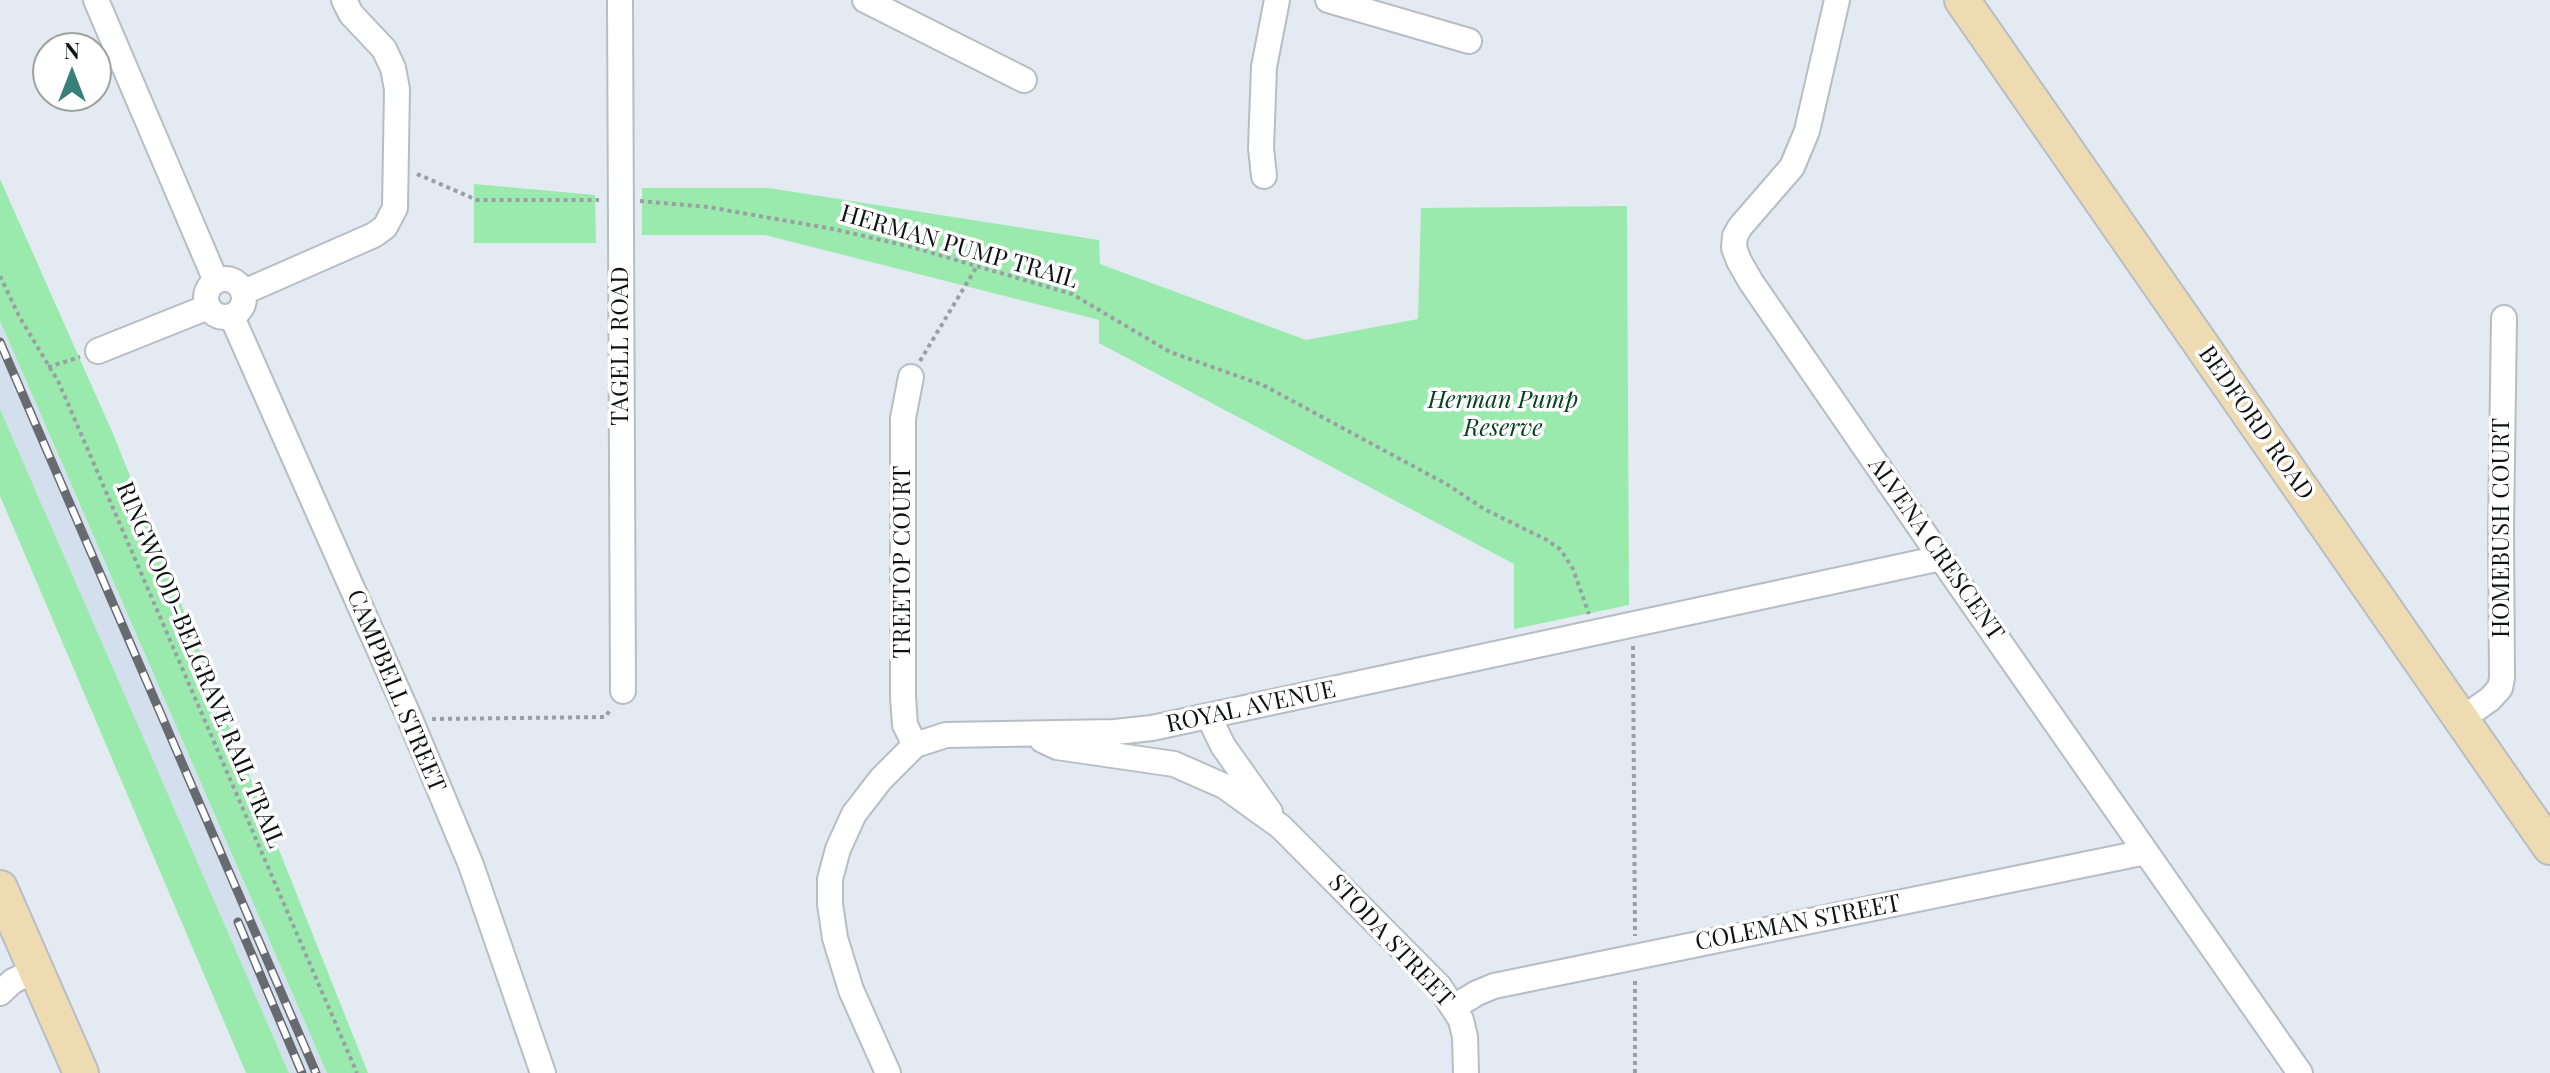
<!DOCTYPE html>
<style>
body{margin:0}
#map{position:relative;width:2550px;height:1073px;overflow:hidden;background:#e3eaf1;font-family:"Playfair Display",serif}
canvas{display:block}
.north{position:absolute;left:32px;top:32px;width:80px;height:80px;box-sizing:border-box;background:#fff;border:2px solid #9fa0a1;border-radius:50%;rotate:0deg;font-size:22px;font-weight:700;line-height:32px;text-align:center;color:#0f1113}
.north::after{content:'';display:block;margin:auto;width:28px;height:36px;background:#39807a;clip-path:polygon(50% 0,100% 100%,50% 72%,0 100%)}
</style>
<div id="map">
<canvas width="2550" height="1073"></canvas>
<div class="north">N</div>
</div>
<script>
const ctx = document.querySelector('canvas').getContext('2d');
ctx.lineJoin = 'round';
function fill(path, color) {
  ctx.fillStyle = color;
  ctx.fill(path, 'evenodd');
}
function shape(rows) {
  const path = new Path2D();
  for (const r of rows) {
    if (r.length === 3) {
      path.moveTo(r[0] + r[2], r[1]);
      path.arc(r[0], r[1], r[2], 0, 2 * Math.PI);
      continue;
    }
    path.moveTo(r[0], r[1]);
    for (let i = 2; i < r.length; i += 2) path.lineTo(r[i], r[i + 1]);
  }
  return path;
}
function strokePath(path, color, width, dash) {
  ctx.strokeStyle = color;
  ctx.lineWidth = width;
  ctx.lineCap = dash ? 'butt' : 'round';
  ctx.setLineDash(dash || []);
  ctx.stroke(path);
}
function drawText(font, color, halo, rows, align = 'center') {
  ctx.font = font + ' "Playfair Display",serif';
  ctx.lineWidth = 7;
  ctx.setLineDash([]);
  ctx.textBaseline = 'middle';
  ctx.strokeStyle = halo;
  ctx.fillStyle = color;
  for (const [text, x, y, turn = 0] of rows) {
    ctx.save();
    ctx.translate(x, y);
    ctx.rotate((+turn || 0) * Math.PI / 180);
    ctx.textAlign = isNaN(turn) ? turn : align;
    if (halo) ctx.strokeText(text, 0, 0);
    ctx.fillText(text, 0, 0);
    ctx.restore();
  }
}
fill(shape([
 [0,321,61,463,327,1073,289,1073,0,409]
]), '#d4dfed');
fill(shape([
 [0,179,114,436,368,1073,327,1073,0,321],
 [474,184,595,195,596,243,474,243],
 [642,188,769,188,1099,240,1100,264,1306,340,1418,319,1421,208,1627,206,1629,605,1514,629,1514,564,1099,343,1099,320,765,235,642,235],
 [0,409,130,707,289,1073,246,1073,0,496]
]), '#9aeaae');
const street = shape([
 [96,0,216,281],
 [620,0,623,691],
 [865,0,1024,80],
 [1328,0,1469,41],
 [1837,0,1807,131,1792,167,1740,227,1735,236,1734,248,1739,261,1751,282,1941,558,2300,1073],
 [1264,176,1261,148,1264,67,1277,0],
 [225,298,19],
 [244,292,374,235,385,227,395,208,397,89,393,68,384,49,351,14,344,0],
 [232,317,410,719,471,865,543,1073],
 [98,351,208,307],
 [911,377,903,418,903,697,905,725,915,745],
 [1209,717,1223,746,1270,812],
 [2462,719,2490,699,2500,688,2502,678,2501,528,2504,318],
 [1042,740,1057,747,1174,764,1224,786,1281,827,1439,986,1461,1020,1465,1037,1466,1073],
 [0,993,13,981,36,970],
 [1454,1007,1477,993,1494,986,2146,852],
 [888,1073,851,990,835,938,830,904,830,879,838,849,854,814,881,779,915,745,946,735,1115,732,1152,728,1941,558]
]);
const secondary = shape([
 [1962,0,2550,847],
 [0,888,81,1073]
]);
strokePath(street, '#b7bdc5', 28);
strokePath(secondary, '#b7bdc5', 38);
strokePath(shape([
 [417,174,477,200,599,200],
 [640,201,708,207,833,229,912,247,1072,294,1170,352,1263,385,1448,485,1484,509,1547,540,1561,550,1573,569,1589,614],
 [0,276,19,316,59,383,357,1073],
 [920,361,977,266],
 [48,367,80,357],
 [1633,646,1635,936],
 [432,719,605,717,611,709],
 [1635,1073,1635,980]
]), '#9a9fa4', 4, [4, 4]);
strokePath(street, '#fff', 24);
strokePath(secondary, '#efdbb2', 34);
const rail = shape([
 [0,342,316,1073],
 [238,922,302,1073]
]);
strokePath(rail, '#676b6f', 9);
strokePath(rail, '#fff', 6, [18]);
drawText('24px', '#0f1113', '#fff', [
 ["HERMAN PUMP TRAIL",959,247,16],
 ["TAGELL ROAD",621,346,-90],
 ["BEDFORD ROAD",2256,423,55],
 ["HOMEBUSH COURT",2502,528,-90],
 ["ALVENA CRESCENT",1936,549,55],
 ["TREETOP COURT",903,562,-90],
 ["RINGWOOD-BELGRAVE RAIL TRAIL",200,665,67],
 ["CAMPBELL STREET",396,691,67],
 ["ROYAL AVENUE",1251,707,-12],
 ["COLEMAN STREET",1798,923,-11],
 ["STODA STREET",1391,941,47]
]);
drawText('italic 24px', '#03441e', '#fff', [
 ["Herman Pump",1503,401],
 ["Reserve",1503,429]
]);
</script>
